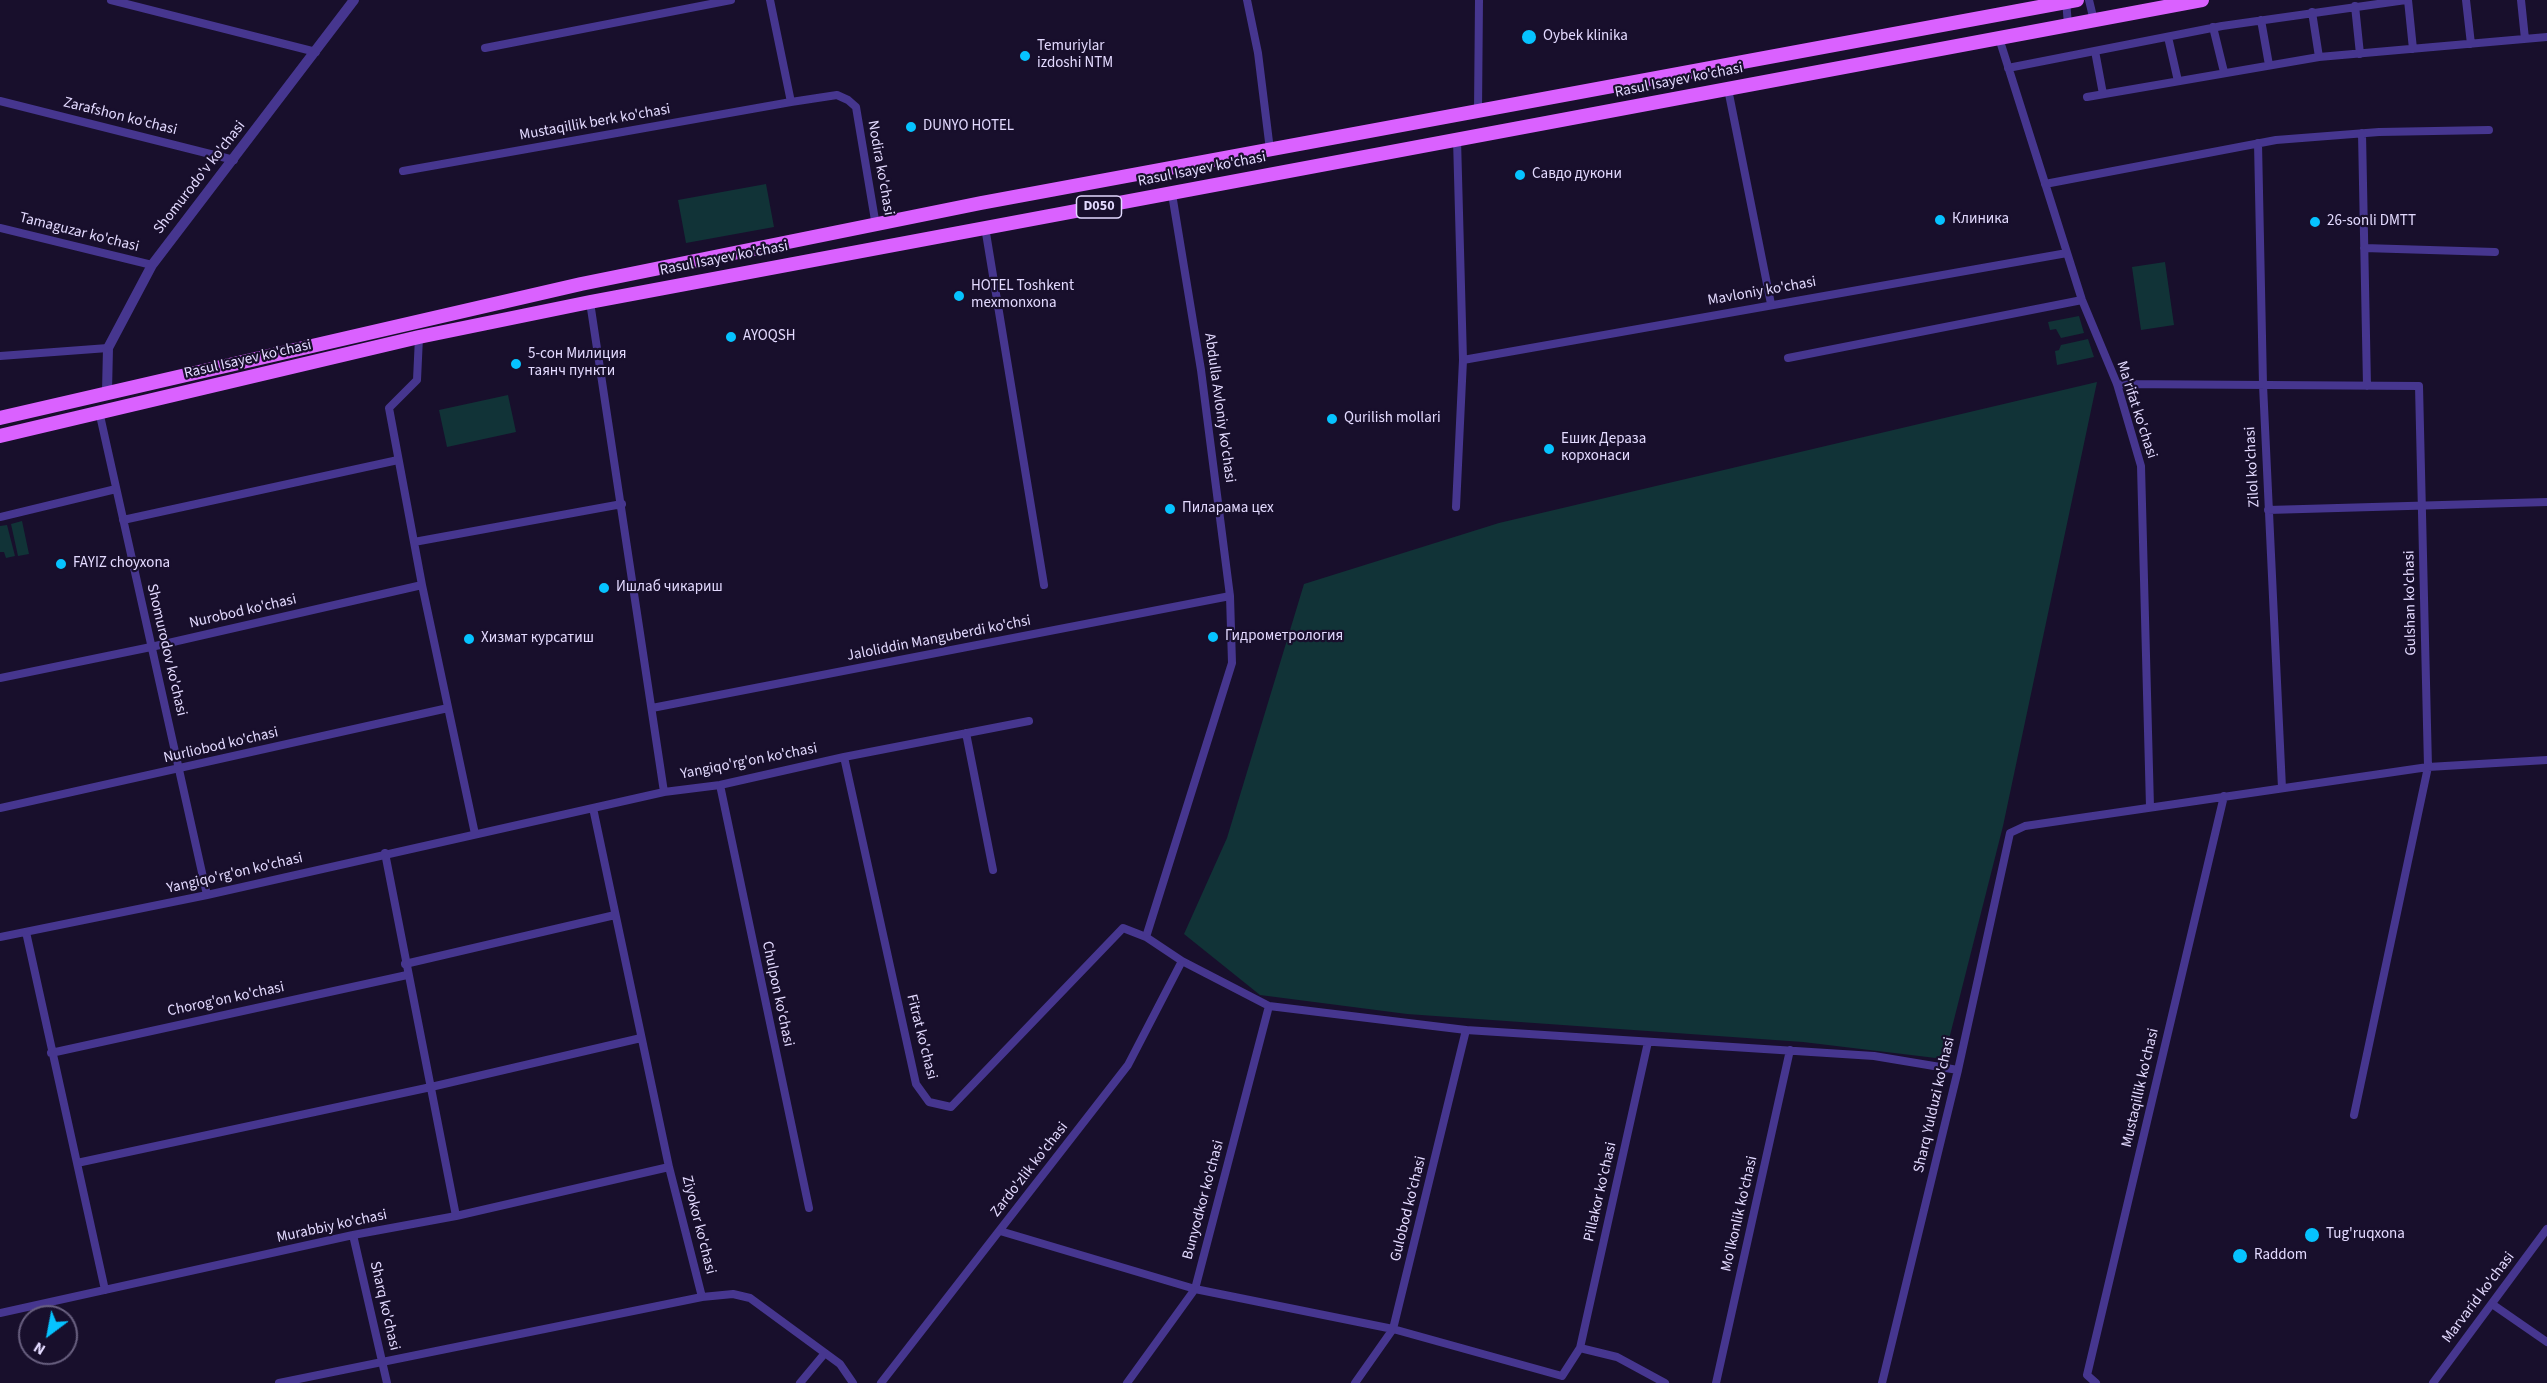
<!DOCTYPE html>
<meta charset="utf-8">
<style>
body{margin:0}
#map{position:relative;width:2547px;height:1383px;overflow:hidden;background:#180f2c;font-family:"Source Sans 3",sans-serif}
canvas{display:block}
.north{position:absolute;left:18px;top:1305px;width:60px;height:60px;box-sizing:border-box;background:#180f2c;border:2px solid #696080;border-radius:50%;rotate:212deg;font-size:16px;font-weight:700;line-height:24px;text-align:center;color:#e3daff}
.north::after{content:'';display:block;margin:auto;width:21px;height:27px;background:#06c3ff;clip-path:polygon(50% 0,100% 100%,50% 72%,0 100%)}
</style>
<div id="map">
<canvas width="2547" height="1383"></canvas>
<div class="north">N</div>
</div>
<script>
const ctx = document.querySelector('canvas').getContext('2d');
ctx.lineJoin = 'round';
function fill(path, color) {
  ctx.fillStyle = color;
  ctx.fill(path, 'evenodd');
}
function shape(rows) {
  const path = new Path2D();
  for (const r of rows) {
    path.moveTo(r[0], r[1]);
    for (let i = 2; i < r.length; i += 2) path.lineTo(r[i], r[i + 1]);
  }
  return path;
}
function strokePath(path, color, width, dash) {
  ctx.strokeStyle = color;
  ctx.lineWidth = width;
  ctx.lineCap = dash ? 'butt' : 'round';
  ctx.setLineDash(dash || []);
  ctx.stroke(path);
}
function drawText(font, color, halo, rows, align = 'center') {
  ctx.font = font + ' "Source Sans 3",sans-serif';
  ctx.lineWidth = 4.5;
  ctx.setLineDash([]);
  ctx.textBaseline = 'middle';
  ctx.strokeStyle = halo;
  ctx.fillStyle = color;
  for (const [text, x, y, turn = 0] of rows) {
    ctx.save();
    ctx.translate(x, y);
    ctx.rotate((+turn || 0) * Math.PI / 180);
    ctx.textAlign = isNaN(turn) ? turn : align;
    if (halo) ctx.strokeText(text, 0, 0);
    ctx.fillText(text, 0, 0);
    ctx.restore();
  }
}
fill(shape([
 [766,184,774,227,686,243,678,200],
 [2165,262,2174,325,2141,330,2132,267],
 [2079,316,2084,333,2061,338,2056,329,2050,330,2048,322],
 [2088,339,2094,357,2057,365,2055,351,2059,350,2061,345],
 [2097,382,2003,826,1944,1059,1803,1042,1407,1014,1260,995,1184,934,1227,838,1304,584,1499,523],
 [508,395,516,432,447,447,439,410],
 [22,521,29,554,18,556,11,524],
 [7,525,15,556,6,558,4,552,0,552,0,526]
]), '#113337');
strokePath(shape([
 [111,0,316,52],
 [770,0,791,102,837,95,848,100,856,107,876,226],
 [1247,0,1258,53,1270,150],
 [2066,0,2068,25],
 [2089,0,2094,21],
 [2408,0,2413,49],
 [2466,0,2471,44],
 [2521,0,2525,39],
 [2355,6,2360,54],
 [2312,12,2319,57],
 [2261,20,2269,65],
 [2213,27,2224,72],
 [2168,37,2178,81],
 [1999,38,2082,300,2117,384,2141,466,2150,807],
 [485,48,731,0],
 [2095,51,2103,94],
 [2008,68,2222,26,2406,0],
 [1728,89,1771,304],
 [2087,97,2319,57,2547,37],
 [0,101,234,160],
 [1478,111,1479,0],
 [2362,133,2367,386],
 [2258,143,2263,385,2282,788],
 [403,171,791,102],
 [2045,184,2276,140,2379,132,2489,130],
 [985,227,1044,585],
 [0,228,152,265],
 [2364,248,2495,252],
 [590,302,664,792],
 [419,337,417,380,389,408,422,585,475,834],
 [0,356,108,348],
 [1788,358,2082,300],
 [1463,360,2067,253],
 [2117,384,2419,386,2428,767,2354,1115],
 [99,411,207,895],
 [1456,507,1463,360,1457,139],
 [2268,510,2547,502],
 [0,517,116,489],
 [123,520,398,460],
 [414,542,622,504],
 [0,678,151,647,422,585],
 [652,708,1230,596],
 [966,733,993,870],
 [844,757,916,1084,929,1102,951,1107,1123,928,1146,937,1182,961,1269,1006,1466,1030,1874,1056,1958,1070],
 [720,785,809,1208],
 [0,808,448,708],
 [385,853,456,1216],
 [26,932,105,1290],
 [0,937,207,895,664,792,720,785,844,757,1029,721],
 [1146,937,1232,663,1230,596,1201,370,1172,194],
 [405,964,615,915],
 [51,1053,407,975],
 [77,1163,431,1087,641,1038],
 [1000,1231,1195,1289,1393,1329,1562,1376,1580,1348,1617,1357,1665,1383],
 [353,1235,387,1383],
 [702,1297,733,1294,750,1298,840,1364,853,1383],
 [2492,1304,2547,1342],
 [0,1313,353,1235,456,1216,669,1167],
 [1580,1348,1648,1042],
 [279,1383,702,1297,669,1167,593,808],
 [800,1383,825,1353],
 [881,1383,1128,1065,1182,961],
 [1127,1383,1195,1289,1269,1006],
 [1355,1383,1393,1329,1466,1030],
 [1716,1383,1790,1050],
 [1882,1383,1958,1070,2010,833,2025,826,2428,767,2547,760],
 [2096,1383,2087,1375,2224,796],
 [2433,1383,2547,1229]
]), '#46368f', 8);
strokePath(shape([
 [107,391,108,348,152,265,354,0]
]), '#46368f', 10);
strokePath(shape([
 [0,418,581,284,981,203,2077,0],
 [0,436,419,337,590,302,2202,0]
]), '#da61ff', 14);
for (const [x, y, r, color] of [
 [1529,37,8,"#06c3ff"],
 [1025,56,6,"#06c3ff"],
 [911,127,6,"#06c3ff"],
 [1520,175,6,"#06c3ff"],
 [1940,220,6,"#06c3ff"],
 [2315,222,6,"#06c3ff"],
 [959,296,6,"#06c3ff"],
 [731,337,6,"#06c3ff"],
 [516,364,6,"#06c3ff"],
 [1332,419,6,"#06c3ff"],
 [1549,449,6,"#06c3ff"],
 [1170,509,6,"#06c3ff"],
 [61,564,6,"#06c3ff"],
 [604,588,6,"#06c3ff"],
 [1213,637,6,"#06c3ff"],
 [469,639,6,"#06c3ff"],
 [2312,1235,8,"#06c3ff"],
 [2240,1256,8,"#06c3ff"]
]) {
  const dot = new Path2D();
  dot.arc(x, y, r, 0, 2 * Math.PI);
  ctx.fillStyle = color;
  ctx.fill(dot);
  strokePath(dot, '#180f2c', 2);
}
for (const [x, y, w] of [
 [1099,207,45]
]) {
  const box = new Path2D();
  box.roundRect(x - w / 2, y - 11, w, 22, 4.5);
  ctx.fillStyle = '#180f2c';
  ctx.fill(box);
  strokePath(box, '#e3daff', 1.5);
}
drawText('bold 14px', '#e3daff', null, [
 ["D050",1099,207]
]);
drawText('15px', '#e3daff', '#180f2c', [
 ["Oybek klinika",1543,37],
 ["Temuriylar",1037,47],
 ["izdoshi NTM",1037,64],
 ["DUNYO HOTEL",923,127],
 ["Савдо дукони",1532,175],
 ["Клиника",1952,220],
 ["26-sonli DMTT",2327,222],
 ["HOTEL Toshkent",971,287],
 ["mexmonxona",971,304],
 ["AYOQSH",743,337],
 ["5-сон Милиция",528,355],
 ["таянч пункти",528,372],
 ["Qurilish mollari",1344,419],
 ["Ешик Дераза",1561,440],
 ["корхонаси",1561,457],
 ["Пиларама цех",1182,509],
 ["FAYIZ choyxona",73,564],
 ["Ишлаб чикариш",616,588],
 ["Гидрометрология",1225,637],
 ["Хизмат курсатиш",481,639],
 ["Tug'ruqxona",2326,1235],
 ["Raddom",2254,1256]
], 'left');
drawText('15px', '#e3daff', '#180f2c', [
 ["Rasul Isayev ko'chasi",1679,81,-11],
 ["Zarafshon ko'chasi",120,117,14],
 ["Mustaqillik berk ko'chasi",595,123,-10],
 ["Nodira ko'chasi",880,168,80],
 ["Rasul Isayev ko'chasi",1202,170,-11],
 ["Shomurodo'v ko'chasi",200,178,-52],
 ["Tamaguzar ko'chasi",79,233,14],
 ["Rasul Isayev ko'chasi",724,259,-11],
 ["Mavloniy ko'chasi",1762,292,-10],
 ["Rasul Isayev ko'chasi",248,360,-13],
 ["Abdulla Avloniy ko'chasi",1219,408,82],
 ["Ma'rifat ko'chasi",2136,410,72],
 ["Zilol ko'chasi",2253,467,-93],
 ["Gulshan ko'chasi",2411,603,-91],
 ["Nurobod ko'chasi",243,612,-13],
 ["Jaloliddin Manguberdi ko'chsi",939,639,-11],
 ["Shomurodov ko'chasi",166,650,77],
 ["Nurliobod ko'chasi",221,746,-13],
 ["Yangiqo'rg'on ko'chasi",749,762,-11],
 ["Yangiqo'rg'on ko'chasi",235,874,-13],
 ["Chulpon ko'chasi",777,994,78],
 ["Chorog'on ko'chasi",226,1000,-12],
 ["Fitrat ko'chasi",921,1037,76],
 ["Mustaqillik ko'chasi",2141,1088,-77],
 ["Sharq Yulduzi ko'chasi",1935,1105,-77],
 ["Zardo'zlik ko'chasi",1030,1170,-52],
 ["Pillakor ko'chasi",1601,1192,-77],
 ["Bunyodkor ko'chasi",1204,1200,-75],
 ["Gulobod ko'chasi",1409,1209,-76],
 ["Mo'lkonlik ko'chasi",1740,1214,-77],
 ["Ziyokor ko'chasi",698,1225,76],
 ["Murabbiy ko'chasi",332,1227,-12],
 ["Marvarid ko'chasi",2479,1298,-53],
 ["Sharq ko'chasi",384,1306,77]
]);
</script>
